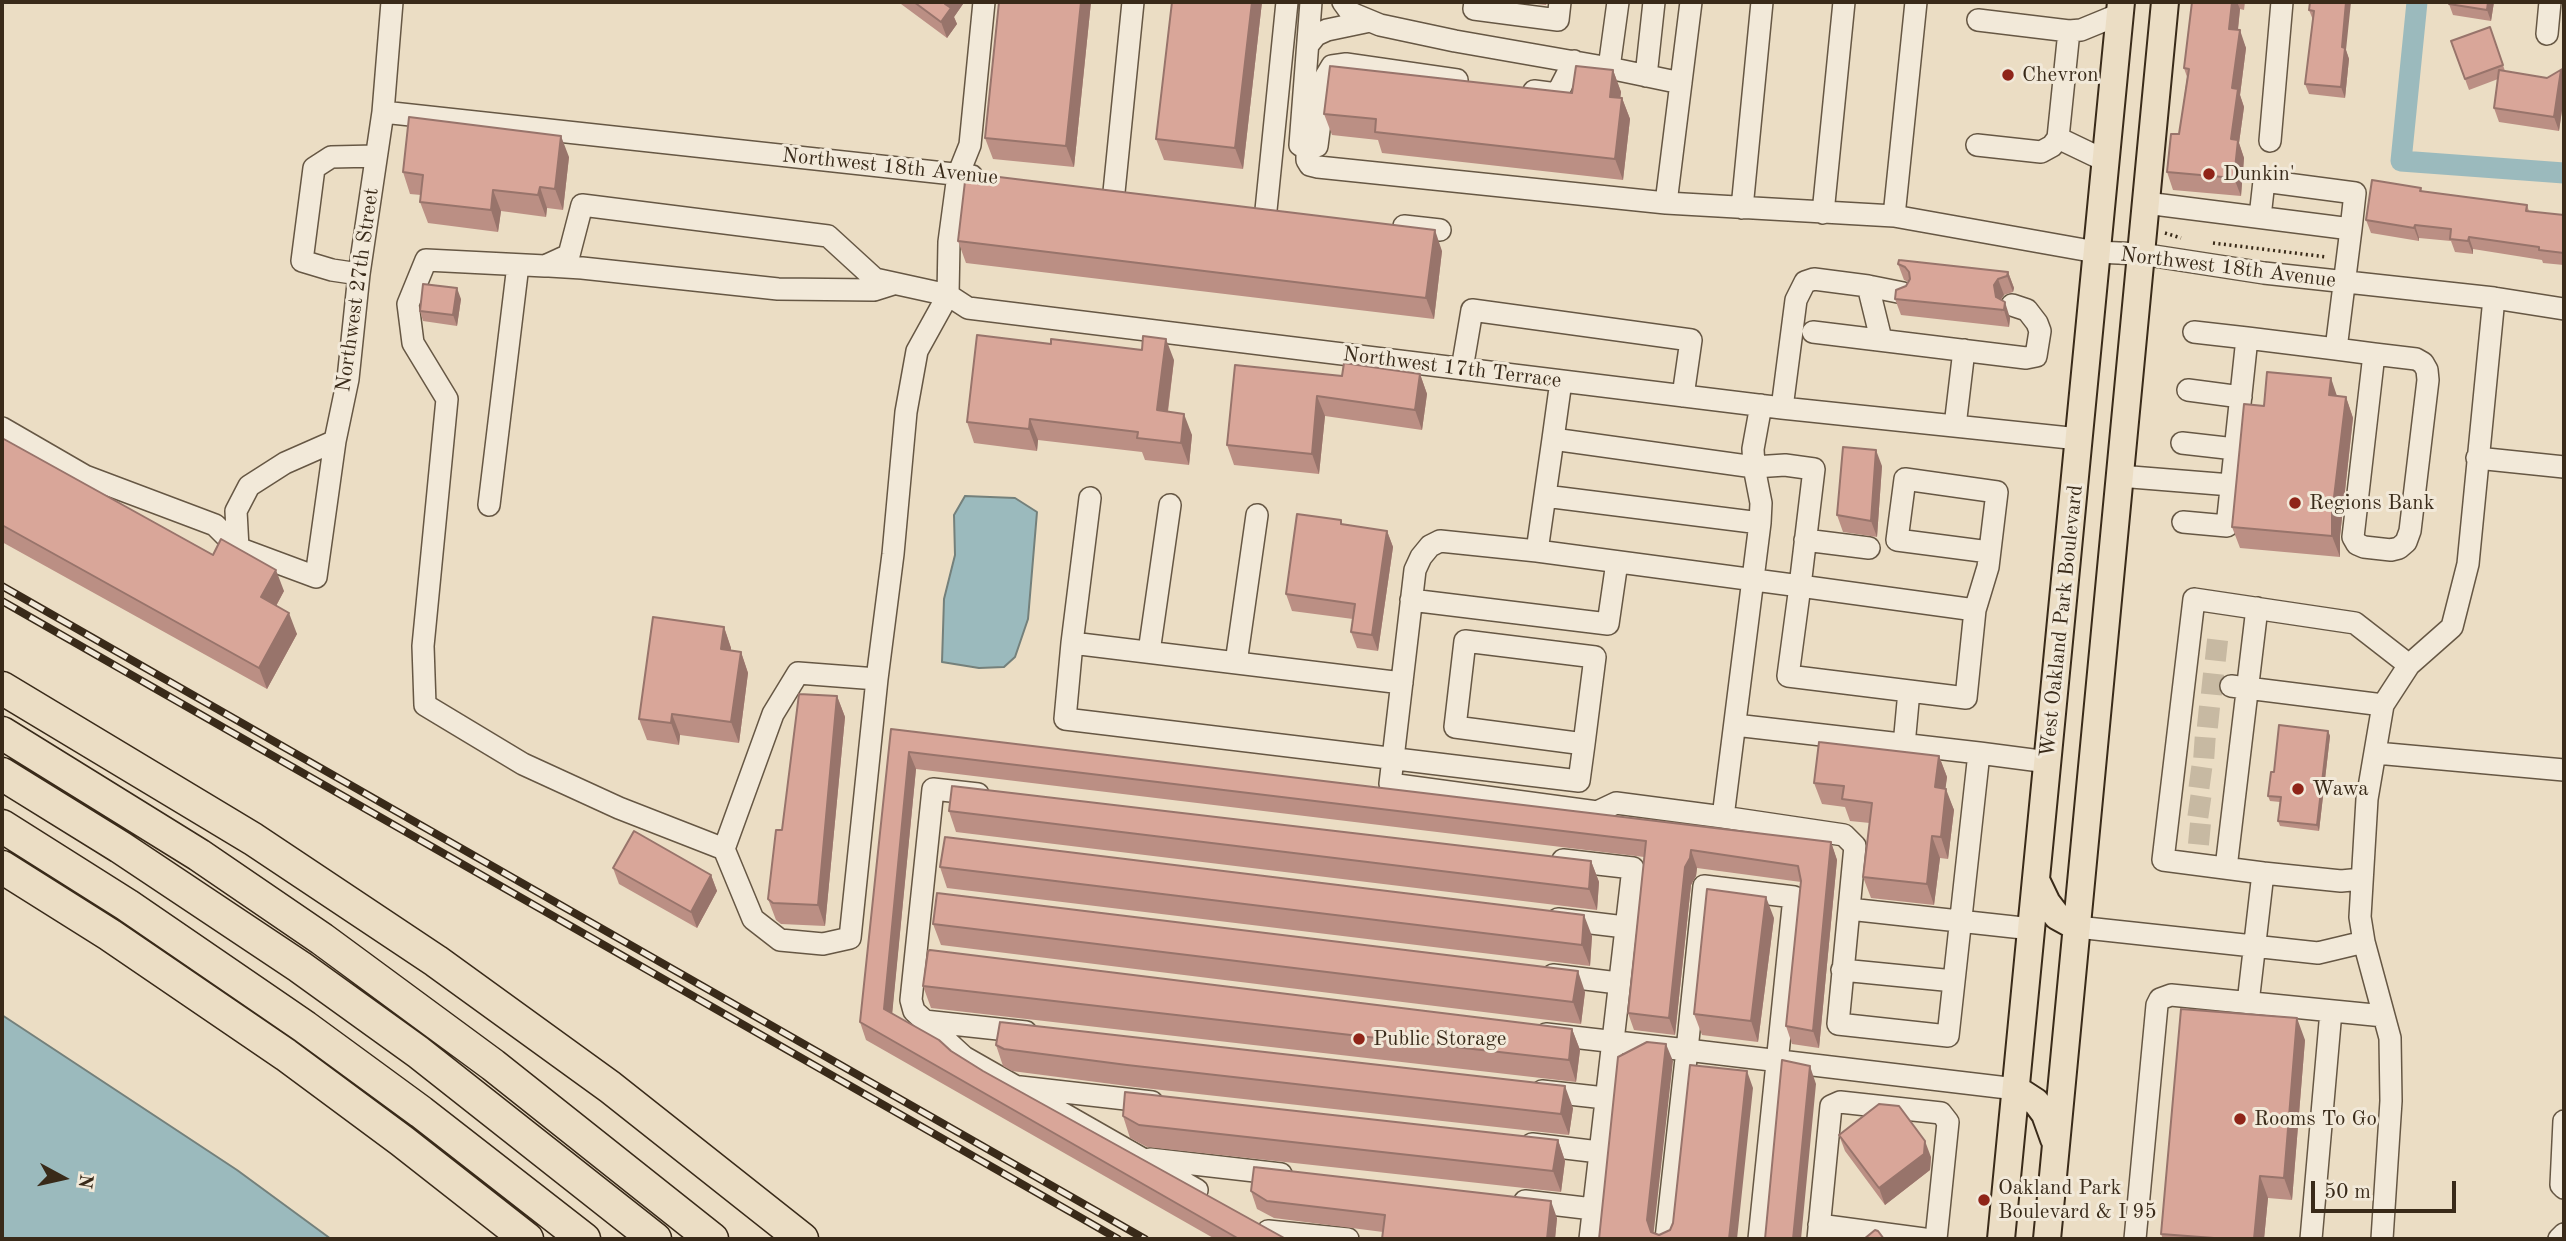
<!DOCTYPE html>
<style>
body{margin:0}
#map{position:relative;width:2566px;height:1241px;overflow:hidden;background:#ebddc4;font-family:"Old Standard TT",serif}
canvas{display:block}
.frame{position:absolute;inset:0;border:4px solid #392a19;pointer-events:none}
.north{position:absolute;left:28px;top:1143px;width:70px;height:70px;-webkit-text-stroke:5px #f2e9d9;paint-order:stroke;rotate:98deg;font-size:19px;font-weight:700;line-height:28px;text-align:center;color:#392a19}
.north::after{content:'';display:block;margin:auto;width:24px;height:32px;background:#392a19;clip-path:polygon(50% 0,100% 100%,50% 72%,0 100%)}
.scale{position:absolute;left:2311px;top:1181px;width:145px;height:32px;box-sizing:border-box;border:4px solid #392a19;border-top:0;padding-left:9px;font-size:21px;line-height:24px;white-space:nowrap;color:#392a19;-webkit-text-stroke:5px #f2e9d9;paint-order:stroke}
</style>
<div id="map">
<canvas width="2566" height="1241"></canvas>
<div class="frame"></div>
<div class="north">N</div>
<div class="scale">50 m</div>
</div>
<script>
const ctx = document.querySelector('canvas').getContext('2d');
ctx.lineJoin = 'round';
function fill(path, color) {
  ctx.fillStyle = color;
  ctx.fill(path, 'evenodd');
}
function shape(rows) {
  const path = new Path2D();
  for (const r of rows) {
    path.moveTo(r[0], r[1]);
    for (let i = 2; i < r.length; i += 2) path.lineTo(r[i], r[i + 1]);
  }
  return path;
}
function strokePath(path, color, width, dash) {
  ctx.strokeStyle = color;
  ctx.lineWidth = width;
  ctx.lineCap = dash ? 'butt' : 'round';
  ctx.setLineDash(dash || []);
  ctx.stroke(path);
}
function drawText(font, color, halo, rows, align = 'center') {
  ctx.font = font + ' "Old Standard TT",serif';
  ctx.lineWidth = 6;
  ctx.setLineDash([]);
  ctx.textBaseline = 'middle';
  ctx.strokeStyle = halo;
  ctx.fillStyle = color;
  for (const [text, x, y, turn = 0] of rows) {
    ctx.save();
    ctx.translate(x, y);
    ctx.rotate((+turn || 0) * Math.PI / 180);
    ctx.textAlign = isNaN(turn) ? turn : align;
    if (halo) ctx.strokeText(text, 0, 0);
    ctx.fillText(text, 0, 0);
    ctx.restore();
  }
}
const water = shape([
 [965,496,1015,498,1037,512,1028,619,1015,657,1004,667,979,668,942,662,944,599,955,555,954,515,965,496],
 [2,1015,237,1170,331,1239,2,1239,2,1015]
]);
fill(water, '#9bbabd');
strokePath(water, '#74807b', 2);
strokePath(shape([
 [2417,2,2401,161,2564,173]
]), '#9bbabd', 21);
strokePath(shape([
 [2206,649,2233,652],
 [2202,683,2231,686],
 [2198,716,2227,719],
 [2194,747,2223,749],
 [2190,776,2219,780],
 [2189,805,2216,809],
 [2189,833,2210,835]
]), '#c7b9a2', 21, [21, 10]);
const minor = shape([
 [984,2,970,145,958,175,949,242,948,295,968,308,1782,408,2079,439],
 [1311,2,1300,145,1307,149,1317,146,1326,76,1332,66,1346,64,1457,80],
 [1343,2,1351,13,1380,25,1455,41,1609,68],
 [1475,2,1474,9,1558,20,1560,2],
 [1618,2,1609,68,1681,83],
 [1691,2,1666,203,1894,216,2096,252,2141,254,2264,273,2494,298,2564,309],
 [1978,20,2069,31,2081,30,2120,14],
 [2069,31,2058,138,2106,161],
 [2547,34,2550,2],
 [1308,45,1316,35,1327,30,1370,21],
 [1646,76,1654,2],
 [1534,91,1557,94,1574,61],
 [383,112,972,176],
 [2270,141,2282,2],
 [1977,145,2041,152,2052,146,2058,138],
 [1307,149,1307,160,1310,165,1318,167,1666,203],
 [1114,192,1133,2],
 [2146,203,2351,229,2336,349,2247,338],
 [1742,208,1762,2],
 [1266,210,1287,2],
 [1823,213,1844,2],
 [1894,216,1916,2],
 [2260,217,2264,181,2355,193,2351,229],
 [1404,226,1440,230],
 [549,266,582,268,778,289,874,290,893,284],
 [359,274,332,270,302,261,314,168,331,157,376,156],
 [1868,286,1903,293],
 [1813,332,2026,358,2036,356,2040,331,2037,323,2027,310,2012,305],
 [2336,349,2374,354,2416,359,2423,363,2427,370,2428,380,2410,531,2406,542,2399,548,2391,550,2364,547,2357,544,2353,537,2374,354],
 [1462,369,1472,310,1691,340,1683,396],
 [2188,390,2241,397],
 [1761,405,1753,449,1754,467,1761,503,1760,523,1723,817,1844,835,1855,846,1838,1024,1948,1036,1979,753,2048,762],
 [1782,408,1796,300,1805,282,1814,279,1868,286,1881,339],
 [1955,426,1964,350],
 [2,428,85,476,215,525,238,548],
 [1553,439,1537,551,1800,586,1814,469,1785,465,1754,467,1553,439,1561,381],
 [335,441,285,463,249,486,236,511,238,548,316,577,335,441,348,379,359,274,383,112,392,2],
 [2182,443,2235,449],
 [2477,458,2564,467],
 [2119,476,2231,485],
 [1545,496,1760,523],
 [489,505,518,265],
 [2183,522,2227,526,2247,338,2194,332],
 [1805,540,1869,548],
 [1537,551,1440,541,1430,546,1421,557,1415,570,1390,784,1597,812,1616,803,1723,817],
 [1411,600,1608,624,1617,562],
 [1975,610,1800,586,1788,676,1966,698,1975,610,1988,567,1997,492,1905,479,1897,540,1989,552],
 [1072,643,1090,498],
 [1149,652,1170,505],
 [1236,663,1257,515],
 [1402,683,1072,643,1065,719,1579,781,1584,744,1595,657,1465,641,1455,727,1584,744],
 [2231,686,2383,705],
 [1735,725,1979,753],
 [1904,745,1909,691],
 [2376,753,2564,770],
 [978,794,933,789,911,1000,914,1011,964,1057,1197,1190],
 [724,849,619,808,523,764,425,705,423,646,447,399,413,343,408,304,426,260,545,266,569,255,582,205,828,236,875,279,948,295,917,351,906,412,893,554,877,679,850,938,823,944,780,940,753,919,724,849,773,714,798,673,877,679],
 [1563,860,1633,868,1590,1239],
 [2226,868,2257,608],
 [2263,873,2163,860,2194,599,2355,623,2409,665],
 [1849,909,2032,929],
 [1558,919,1625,927],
 [2077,927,2318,953,2364,942],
 [1842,970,1954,981],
 [1553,975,1618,983],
 [2248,1003,2263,873,2341,881,2362,879],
 [924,1021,1026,1032],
 [1546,1034,1687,1050,1704,886,1794,897,1759,1239],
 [1020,1087,1152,1102],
 [1542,1091,1605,1098],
 [2564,1121,2561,1185,2564,1188],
 [1532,1144,1599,1152],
 [1150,1159,1281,1174],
 [1525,1201,1593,1209],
 [1819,1225,1924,1239],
 [1268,1231,1348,1239],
 [1666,1239,1687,1050,2016,1089],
 [1818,1239,1831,1106,1840,1102,1941,1113,1948,1122,1936,1239],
 [2135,1239,2157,1005,2160,999,2171,995,2384,1016],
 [2311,1239,2331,1011],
 [2382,1239,2391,1101,2390,1038,2364,942,2360,917,2367,799,2383,705,2409,665,2452,627,2468,564,2494,298],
 [2559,1239,2564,1234]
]);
const major = shape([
 [2036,880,2047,903,2057,916,2077,927],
 [2016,1089,2036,1102,2045,1114,2054,1139],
 [2001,1239,2121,2],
 [2047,1239,2165,2]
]);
const highway = shape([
 [2,688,253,839,436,961,610,1087,802,1239],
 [2,733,199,855,322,939,493,1065,712,1239],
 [2,774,120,847,300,967,418,1052,655,1239],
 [2,826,127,905,305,1027,421,1112,584,1239],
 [2,867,110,935,286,1055,402,1141,527,1239]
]);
strokePath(minor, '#665744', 24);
strokePath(major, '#392a19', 30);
strokePath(highway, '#392a19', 35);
strokePath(shape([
 [2165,233,2181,238],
 [2213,243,2327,257]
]), '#392a19', 3.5, [2, 3.5]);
strokePath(minor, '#f2e9d9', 21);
strokePath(major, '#ebddc4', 26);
strokePath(highway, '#ebddc4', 32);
const rail = shape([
 [2,586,1145,1239],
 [2,601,1118,1239]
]);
strokePath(rail, '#392a19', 8);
strokePath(rail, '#f2e9d9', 5, [16]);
fill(shape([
 [901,2,963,2,963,4,954,17,957,24,947,38,901,4],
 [999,2,1091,2,1074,167,993,159,985,138],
 [1262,2,1243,169,1164,160,1156,139],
 [1520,2,1547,2,1546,5],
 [2192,2,2245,2,2244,10,2240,9,2238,30,2246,48,2240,95,2244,107,2239,143,2244,158,2241,196,2173,190,2167,172,2179,134,2187,77,2184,68],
 [2310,2,2346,50,2349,59,2345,98,2309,94,2305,84,2313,20,2309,10],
 [2494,2,2491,21,2453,15,2449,4],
 [2490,27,2505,71,2547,78,2564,68,2564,96,2559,131,2499,122,2494,108,2498,79,2469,90,2451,41],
 [1613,70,1621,92,1620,98,1622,98,1630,119,1623,180,1382,153,1378,140,1332,135,1324,114,1572,93],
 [569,157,563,210,547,208,546,217,501,211,498,232,428,223,420,202,421,195,410,194,403,172],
 [2421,188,2422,191,2527,205,2529,211,2564,215,2564,265,2543,263,2542,260,2473,249,2473,254,2455,252,2451,241,2419,238,2419,241,2371,233,2366,220],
 [958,241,1442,251,1434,319,966,263],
 [1898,264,2008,272,2014,288,2013,292,2004,295,2001,300,2010,318,2009,327,1901,315,1895,299,1906,286,1909,282,1904,280],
 [461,299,457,326,423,321,420,311],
 [1174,360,1168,412,1192,435,1189,465,1145,460,1142,452,1038,440,1037,451,974,443,967,422],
 [1420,374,1427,394,1422,430,1325,416,1319,474,1234,465,1227,445,1342,376],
 [2337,396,2346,397,2353,418,2340,536,2340,557,2240,548,2232,527,2264,406],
 [2,438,213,555,284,591,276,606,297,634,267,689,2,542],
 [1882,466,1877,537,1843,532,1837,515],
 [1343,524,1387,531,1393,547,1378,651,1357,648,1351,632,1353,619,1292,611,1286,594],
 [724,627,731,648,731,650,741,652,748,673,739,743,680,735,679,745,647,740,639,719],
 [837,696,845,717,825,926,781,924,776,920,768,899,782,830],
 [891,729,1831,842,1837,860,1819,1048,1792,1044,1786,1026,1801,882,1697,868,1696,876,1691,885,1675,1035,1634,1030,1628,1013,1644,857,916,769,892,1013,983,1071,1286,1239,1215,1239,866,1040,860,1022],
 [2328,731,2330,736,2319,831,2280,826,2278,821,2280,802,2270,801,2268,796,2274,772],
 [1939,756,1947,777,1945,789,1954,810,1948,859,1940,858,1934,905,1871,898,1863,877,1870,823,1850,821,1845,807,1822,804,1814,783],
 [949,811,1591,861,1599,882,1597,910,956,832],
 [940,867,1592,936,1590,966,947,888],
 [613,868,711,875,717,891,697,928,619,884],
 [1774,918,1758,1042,1702,1035,1694,1014],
 [933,924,1585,992,1581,1024,941,945],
 [923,986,1572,1029,1580,1050,1576,1082,931,1008],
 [2305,1040,2292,1200,2268,1198,2264,1239,2163,1239,2161,1234],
 [996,1045,1573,1108,1569,1135,1135,1087,1012,1071,1003,1066],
 [1123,1116,1558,1140,1565,1161,1561,1192,1147,1147,1130,1138],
 [1839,1135,1931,1157,1930,1170,1885,1205,1845,1151],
 [1251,1191,1557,1218,1555,1239,1382,1239,1383,1232,1274,1218,1257,1209]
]), '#bb8f84');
fill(shape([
 [947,2,963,2,963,4,954,17,957,24,947,38,941,22,945,4],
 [1081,2,1091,2,1074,167,1066,146],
 [1252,2,1262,2,1243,169,1235,148],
 [2232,2,2237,2,2240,9,2236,47,2229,29],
 [2346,2,2351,2,2346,50,2349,59,2345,98,2341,87,2342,47],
 [2488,2,2494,2,2491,21,2487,10],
 [2240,30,2246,48,2240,95,2244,107,2239,143,2244,158,2241,196,2234,178,2231,139,2232,88],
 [1613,70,1621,92,1618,118,1610,97],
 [2561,70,2564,80,2564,96,2559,131,2554,117],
 [1622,98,1630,119,1623,180,1615,159],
 [561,136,569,157,563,210,555,189],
 [540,187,547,208,546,217,538,195],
 [493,190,501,211,498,232,491,210],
 [2415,225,2419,238,2419,241,2414,228],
 [1435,230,1442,251,1434,319,1426,298],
 [2469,237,2473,249,2473,254,2468,241],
 [2008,272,2014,288,2013,292,2007,276],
 [1998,279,2004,295,1999,302,2002,313,1996,297,1994,285],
 [457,288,461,299,457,326,453,315],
 [2005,302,2010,318,2009,327,2004,310],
 [1166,339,1174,360,1165,432,1157,410],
 [1420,374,1427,394,1422,430,1415,410],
 [2331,378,2338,399,2329,395],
 [1317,396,1325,416,1319,474,1312,454],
 [2346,397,2353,418,2340,536,2340,557,2332,536,2332,514],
 [1184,414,1192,435,1189,465,1181,443],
 [1030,419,1038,440,1037,451,1029,429],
 [1876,450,1882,466,1877,537,1871,521],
 [1387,531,1393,547,1378,651,1372,635],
 [276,570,284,591,269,619,261,597],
 [289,613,297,634,267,689,259,668],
 [724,627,731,648,728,670,721,649],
 [741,652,748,673,739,743,731,722],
 [837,696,845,717,825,926,818,905],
 [672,714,680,735,679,745,671,723],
 [2328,731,2330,736,2319,831,2317,825],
 [909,752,916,769,891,1026,884,1009],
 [1939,756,1947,777,1943,808,1935,787],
 [1946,789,1954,810,1948,859,1941,837],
 [1932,836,1940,858,1934,905,1927,884],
 [1831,842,1837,860,1819,1048,1813,1031],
 [1691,850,1697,868,1696,876,1691,885,1675,1035,1669,1018,1685,867],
 [1591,861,1599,882,1597,910,1589,889],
 [711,875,717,891,697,928,691,912],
 [1766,897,1774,918,1758,1042,1751,1021],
 [1584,915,1592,936,1590,966,1582,945],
 [1578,971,1585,992,1581,1024,1573,1002],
 [2297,1018,2305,1040,2292,1200,2284,1178],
 [1572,1029,1580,1050,1576,1082,1569,1060],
 [1666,1044,1673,1061,1653,1238,1647,1220],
 [1810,1066,1816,1084,1801,1239,1793,1239],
 [1747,1071,1753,1088,1737,1239,1729,1239],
 [1565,1086,1573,1108,1569,1135,1561,1114],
 [1558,1140,1565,1161,1561,1192,1553,1171],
 [1925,1141,1931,1157,1930,1170,1885,1205,1879,1188],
 [2260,1176,2268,1198,2264,1239,2254,1239],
 [1551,1201,1557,1218,1555,1239,1547,1239]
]), '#98746b');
const building = shape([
 [914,2,947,2,945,4,951,8,941,22,914,2],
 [999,2,1081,2,1066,146,985,138,999,2],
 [1172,2,1252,2,1235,148,1156,139,1172,2],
 [2192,2,2232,2,2229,29,2240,30,2232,88,2238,89,2231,139,2238,140,2234,178,2167,172,2171,134,2179,134,2189,69,2184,68,2192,2],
 [2310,2,2346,2,2342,47,2345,48,2341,87,2305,84,2314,11,2309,10,2310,2],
 [2450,2,2488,2,2487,10,2449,4,2450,2],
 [2490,27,2503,65,2465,79,2451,41,2490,27],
 [1330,66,1572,93,1576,66,1613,70,1610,97,1622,98,1615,159,1375,132,1376,119,1324,114,1330,66],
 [2564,68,2564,76,2561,70,2554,117,2494,108,2499,70,2547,78,2564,68],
 [409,117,561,136,555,189,540,187,538,195,493,190,491,210,420,202,423,175,403,172,409,117],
 [966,173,1435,230,1426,298,958,241,966,173],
 [2372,180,2421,188,2420,191,2527,205,2526,211,2564,215,2564,253,2539,250,2539,247,2469,237,2468,241,2450,239,2451,229,2415,225,2414,228,2366,220,2372,180],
 [1899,260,2008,272,2007,276,1998,279,1994,285,1996,297,2005,302,2004,310,1895,299,1896,290,1906,286,1910,279,1909,272,1905,267,1898,264,1899,260],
 [423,284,457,288,453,315,420,311,423,284],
 [977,335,1051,344,1051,339,1142,350,1143,336,1166,339,1157,410,1184,414,1181,443,1137,438,1138,432,1030,419,1029,429,967,422,977,335],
 [1344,363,1420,374,1415,410,1317,396,1312,454,1227,445,1235,365,1342,376,1344,363],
 [2267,372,2331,378,2329,395,2346,397,2332,514,2332,536,2232,527,2244,404,2264,406,2267,372],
 [2,438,213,555,221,539,276,570,261,597,289,613,259,668,2,525,2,438],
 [1843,447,1876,450,1871,521,1837,515,1843,447],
 [1297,514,1341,520,1341,524,1387,531,1372,635,1351,632,1355,604,1286,594,1297,514],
 [653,617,724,627,721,649,741,652,731,722,672,714,671,723,639,719,653,617],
 [799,694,837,696,818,905,773,903,768,899,776,830,782,830,799,694],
 [2279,725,2328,731,2317,825,2278,821,2281,797,2268,796,2271,772,2274,772,2279,725],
 [891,729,1831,842,1813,1031,1786,1026,1801,881,1798,866,1691,850,1690,858,1685,867,1669,1018,1628,1013,1646,841,909,752,884,1009,939,1040,951,1051,983,1071,1286,1239,1239,1239,860,1022,891,729],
 [1819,742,1939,756,1935,787,1946,789,1941,837,1932,836,1927,884,1863,877,1872,803,1842,799,1844,786,1814,783,1819,742],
 [952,786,1591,861,1589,889,949,811,952,786],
 [634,831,711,875,691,912,613,868,634,831],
 [945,837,1584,915,1582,945,940,867,945,837],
 [1707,889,1766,897,1751,1021,1694,1014,1707,889],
 [937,893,1578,971,1573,1002,933,924,937,893],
 [930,950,1572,1029,1569,1060,923,986,928,951,930,950],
 [2181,1009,2297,1018,2284,1178,2260,1176,2254,1239,2227,1239,2161,1234,2181,1009],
 [1000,1022,1565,1086,1561,1114,1127,1065,1004,1049,996,1045,1000,1022],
 [1647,1042,1666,1044,1647,1220,1651,1232,1659,1235,1670,1230,1673,1223,1690,1065,1747,1071,1729,1239,1599,1239,1618,1057,1647,1042],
 [1782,1060,1810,1066,1793,1239,1765,1239,1782,1060],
 [1125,1092,1558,1140,1553,1171,1139,1125,1123,1116,1125,1092],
 [1879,1104,1899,1106,1925,1141,1924,1154,1879,1188,1839,1135,1879,1104],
 [1254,1167,1551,1201,1547,1239,1382,1239,1385,1215,1267,1201,1251,1191,1254,1167],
 [1875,1230,1878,1231,1884,1239,1864,1239,1875,1230]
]);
fill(building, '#d9a699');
strokePath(building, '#98746b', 2);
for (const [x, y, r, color] of [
 [2008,75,7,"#8f2418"],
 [2209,174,7,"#8f2418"],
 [2295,503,7,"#8f2418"],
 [2298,789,7,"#8f2418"],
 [1359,1039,7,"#8f2418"],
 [2240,1119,7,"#8f2418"],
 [1984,1200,7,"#8f2418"]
]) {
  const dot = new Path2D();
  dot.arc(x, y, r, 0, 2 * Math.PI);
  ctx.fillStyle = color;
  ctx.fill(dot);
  strokePath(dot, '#f2e9d9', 2.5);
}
drawText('21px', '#392a19', '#f2e9d9', [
 ["Chevron",2022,75],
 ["Dunkin'",2223,174],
 ["Regions Bank",2309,503],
 ["Wawa",2312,789],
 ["Public Storage",1373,1039],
 ["Rooms To Go",2254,1119],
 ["Oakland Park",1998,1188],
 ["Boulevard & I 95",1998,1212]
], 'left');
drawText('21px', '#392a19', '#f2e9d9', [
 ["Northwest 18th Avenue",890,167,6],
 ["Northwest 18th Avenue",2228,268,7],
 ["Northwest 27th Street",358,290,-82],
 ["Northwest 17th Terrace",1452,368,7],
 ["West Oakland Park Boulevard",2062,621,-84]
]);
</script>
